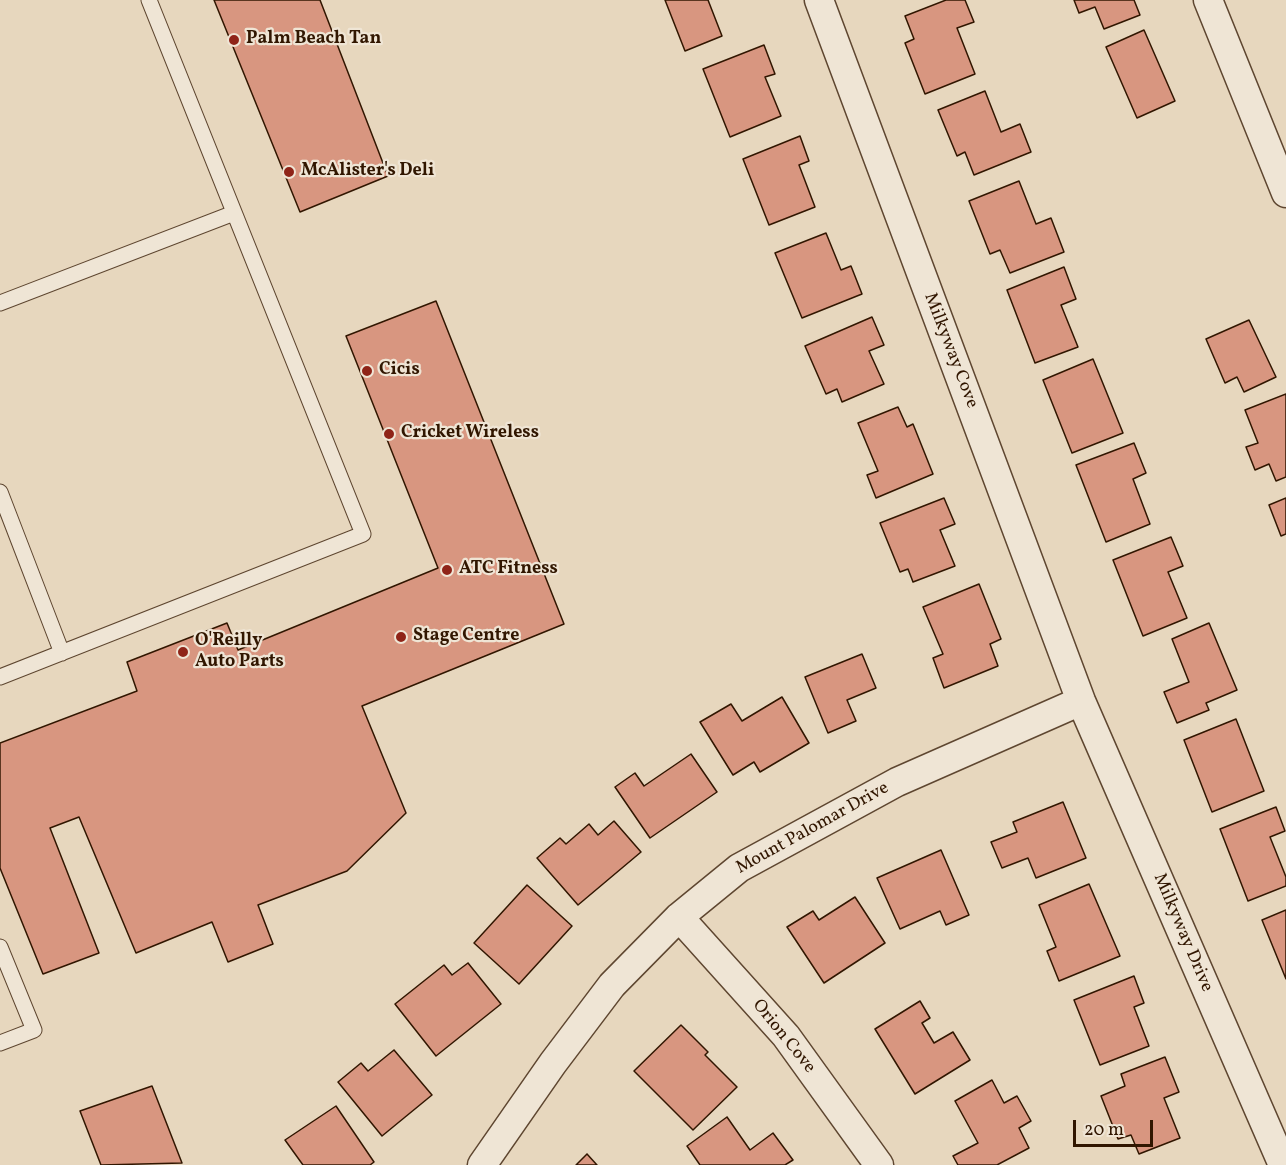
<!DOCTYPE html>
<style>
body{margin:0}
#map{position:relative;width:1286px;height:1165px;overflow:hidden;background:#e7d7be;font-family:Vollkorn,serif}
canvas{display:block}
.scale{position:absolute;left:1073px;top:1120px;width:80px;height:27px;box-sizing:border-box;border:3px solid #311600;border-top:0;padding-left:8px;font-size:18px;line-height:21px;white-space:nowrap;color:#311600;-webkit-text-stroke:4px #efe5d5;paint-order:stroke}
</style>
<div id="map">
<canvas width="1286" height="1165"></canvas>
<div class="scale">20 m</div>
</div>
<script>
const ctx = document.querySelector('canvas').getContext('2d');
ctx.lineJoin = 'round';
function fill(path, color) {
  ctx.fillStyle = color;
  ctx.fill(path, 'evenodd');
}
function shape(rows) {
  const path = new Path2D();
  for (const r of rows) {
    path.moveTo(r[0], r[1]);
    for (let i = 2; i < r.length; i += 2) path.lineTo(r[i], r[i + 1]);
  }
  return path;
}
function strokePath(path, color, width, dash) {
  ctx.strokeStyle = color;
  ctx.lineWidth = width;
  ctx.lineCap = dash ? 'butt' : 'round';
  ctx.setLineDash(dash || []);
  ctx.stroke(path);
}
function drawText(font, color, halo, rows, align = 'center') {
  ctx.font = font + ' Vollkorn,serif';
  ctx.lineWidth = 4.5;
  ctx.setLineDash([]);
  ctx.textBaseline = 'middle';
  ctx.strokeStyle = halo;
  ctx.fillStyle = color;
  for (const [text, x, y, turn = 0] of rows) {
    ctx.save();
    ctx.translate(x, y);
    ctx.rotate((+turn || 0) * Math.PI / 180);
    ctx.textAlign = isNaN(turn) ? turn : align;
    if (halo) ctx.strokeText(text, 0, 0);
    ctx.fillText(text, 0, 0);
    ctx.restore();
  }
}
const building = shape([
 [214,0,320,0,388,176,300,212,214,0],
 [665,0,708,0,722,36,685,51,665,0],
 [946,0,965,0,974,22,957,28,975,74,925,94,905,43,914,39,905,16,946,0],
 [1074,0,1134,0,1140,15,1104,29,1095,7,1079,13,1074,0],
 [1144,30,1175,101,1137,118,1106,47,1144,30],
 [764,45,775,74,765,77,781,116,730,137,703,69,764,45],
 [985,91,1001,132,1020,124,1031,152,974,175,965,152,957,156,938,110,985,91],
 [800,136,809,161,799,165,815,207,769,225,743,159,800,136],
 [1019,181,1036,224,1051,218,1064,252,1010,273,1000,250,990,254,969,201,1019,181],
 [826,233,841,270,851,266,862,294,802,318,775,253,826,233],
 [1064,267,1076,299,1061,305,1078,347,1035,363,1007,290,1064,267],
 [436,301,564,624,362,706,406,813,347,871,258,905,273,944,228,962,212,922,136,953,79,817,50,828,99,953,43,974,0,868,0,743,137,691,127,662,227,623,238,650,438,568,346,336,436,301],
 [872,317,884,345,869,351,884,384,842,402,837,389,826,394,805,346,872,317],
 [1249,320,1276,377,1244,392,1237,377,1225,383,1206,339,1249,320],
 [1093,359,1123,433,1072,453,1043,380,1093,359],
 [1286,394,1286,477,1276,481,1269,464,1255,470,1246,447,1258,443,1245,410,1286,394],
 [898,407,907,427,913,424,933,474,876,498,867,475,878,471,858,423,898,407],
 [1134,443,1146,473,1133,479,1150,524,1106,542,1076,465,1134,443],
 [944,498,955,524,940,530,955,566,913,582,908,569,900,572,880,523,944,498],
 [1286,498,1286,534,1281,536,1269,505,1286,498],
 [1171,537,1183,566,1168,572,1187,618,1143,636,1113,560,1171,537],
 [979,584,1001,639,990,644,998,666,944,688,933,658,943,654,923,607,979,584],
 [1209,623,1237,690,1206,703,1209,710,1177,723,1164,692,1189,682,1172,639,1209,623],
 [862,654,876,688,847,700,856,721,828,733,805,677,862,654],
 [782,697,809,743,760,772,754,762,733,775,700,722,731,704,742,721,782,697],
 [1236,719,1264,791,1212,812,1184,740,1236,719],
 [691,754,717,792,650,838,615,787,635,773,644,786,691,754],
 [1063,802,1086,858,1036,878,1028,858,1002,868,991,842,1017,832,1013,822,1063,802],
 [1276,807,1285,831,1270,837,1286,877,1286,886,1248,901,1220,829,1276,807],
 [614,821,641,852,578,905,537,858,560,838,566,844,589,824,598,835,614,821],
 [941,850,969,915,946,925,940,911,900,929,877,878,941,850],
 [1089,884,1120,956,1059,981,1047,951,1056,947,1039,905,1089,884],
 [527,885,572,926,519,984,474,943,527,885],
 [855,897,885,943,824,983,787,927,813,911,819,920,855,897],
 [1286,910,1286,979,1262,920,1286,910],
 [468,963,501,1004,436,1056,395,1004,444,965,452,975,468,963],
 [1134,976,1144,1003,1134,1007,1149,1046,1100,1065,1074,1000,1134,976],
 [920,1001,930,1018,922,1023,934,1043,953,1032,970,1060,915,1094,875,1029,920,1001],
 [681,1025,708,1052,705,1055,737,1087,693,1130,634,1071,681,1025],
 [394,1050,432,1095,382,1136,338,1082,361,1063,368,1071,394,1050],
 [1165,1057,1179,1092,1164,1098,1180,1138,1139,1154,1131,1135,1118,1139,1101,1096,1125,1086,1121,1074,1165,1057],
 [992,1080,1004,1103,1017,1096,1031,1121,1019,1128,1029,1148,997,1165,958,1165,953,1156,978,1143,955,1101,992,1080],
 [152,1086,182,1163,101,1165,80,1111,152,1086],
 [336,1106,374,1162,370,1165,303,1165,285,1140,336,1106],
 [727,1117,750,1150,773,1133,793,1160,785,1165,700,1165,687,1146,727,1117],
 [587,1154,597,1165,576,1165,587,1154]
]);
fill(building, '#d89680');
strokePath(building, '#311600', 1.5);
const lane = shape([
 [0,303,234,213],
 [0,492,62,653],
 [0,677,363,534,149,0],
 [0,947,34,1030,0,1043]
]);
const street = shape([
 [819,0,1081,701,1283,1165],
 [1208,0,1286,193],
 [679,917,786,1036,879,1165],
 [482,1165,553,1063,612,985,679,917,739,868,897,782,1081,701]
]);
strokePath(lane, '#5e4630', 17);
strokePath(street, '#5e4630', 31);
strokePath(lane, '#efe5d5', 15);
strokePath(street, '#efe5d5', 28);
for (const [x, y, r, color] of [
 [234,40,6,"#8f2418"],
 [289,172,6,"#8f2418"],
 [367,371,6,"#8f2418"],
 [389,434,6,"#8f2418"],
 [447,570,6,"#8f2418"],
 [401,637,6,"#8f2418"],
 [183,652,6,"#8f2418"]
]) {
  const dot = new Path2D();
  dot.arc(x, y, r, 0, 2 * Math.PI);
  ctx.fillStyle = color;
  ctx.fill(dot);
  strokePath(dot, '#efe5d5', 2);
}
drawText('bold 18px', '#311600', '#efe5d5', [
 ["Palm Beach Tan",246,40],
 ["McAlister's Deli",301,172],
 ["Cicis",379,371],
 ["Cricket Wireless",401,434],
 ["ATC Fitness",459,570],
 ["Stage Centre",413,637],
 ["O'Reilly",195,642],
 ["Auto Parts",195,663]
], 'left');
drawText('18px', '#311600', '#efe5d5', [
 ["Milkyway Cove",950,351,69],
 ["Mount Palomar Drive",813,829,-29],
 ["Milkyway Drive",1182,933,67],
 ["Orion Cove",783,1037,51]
]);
</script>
